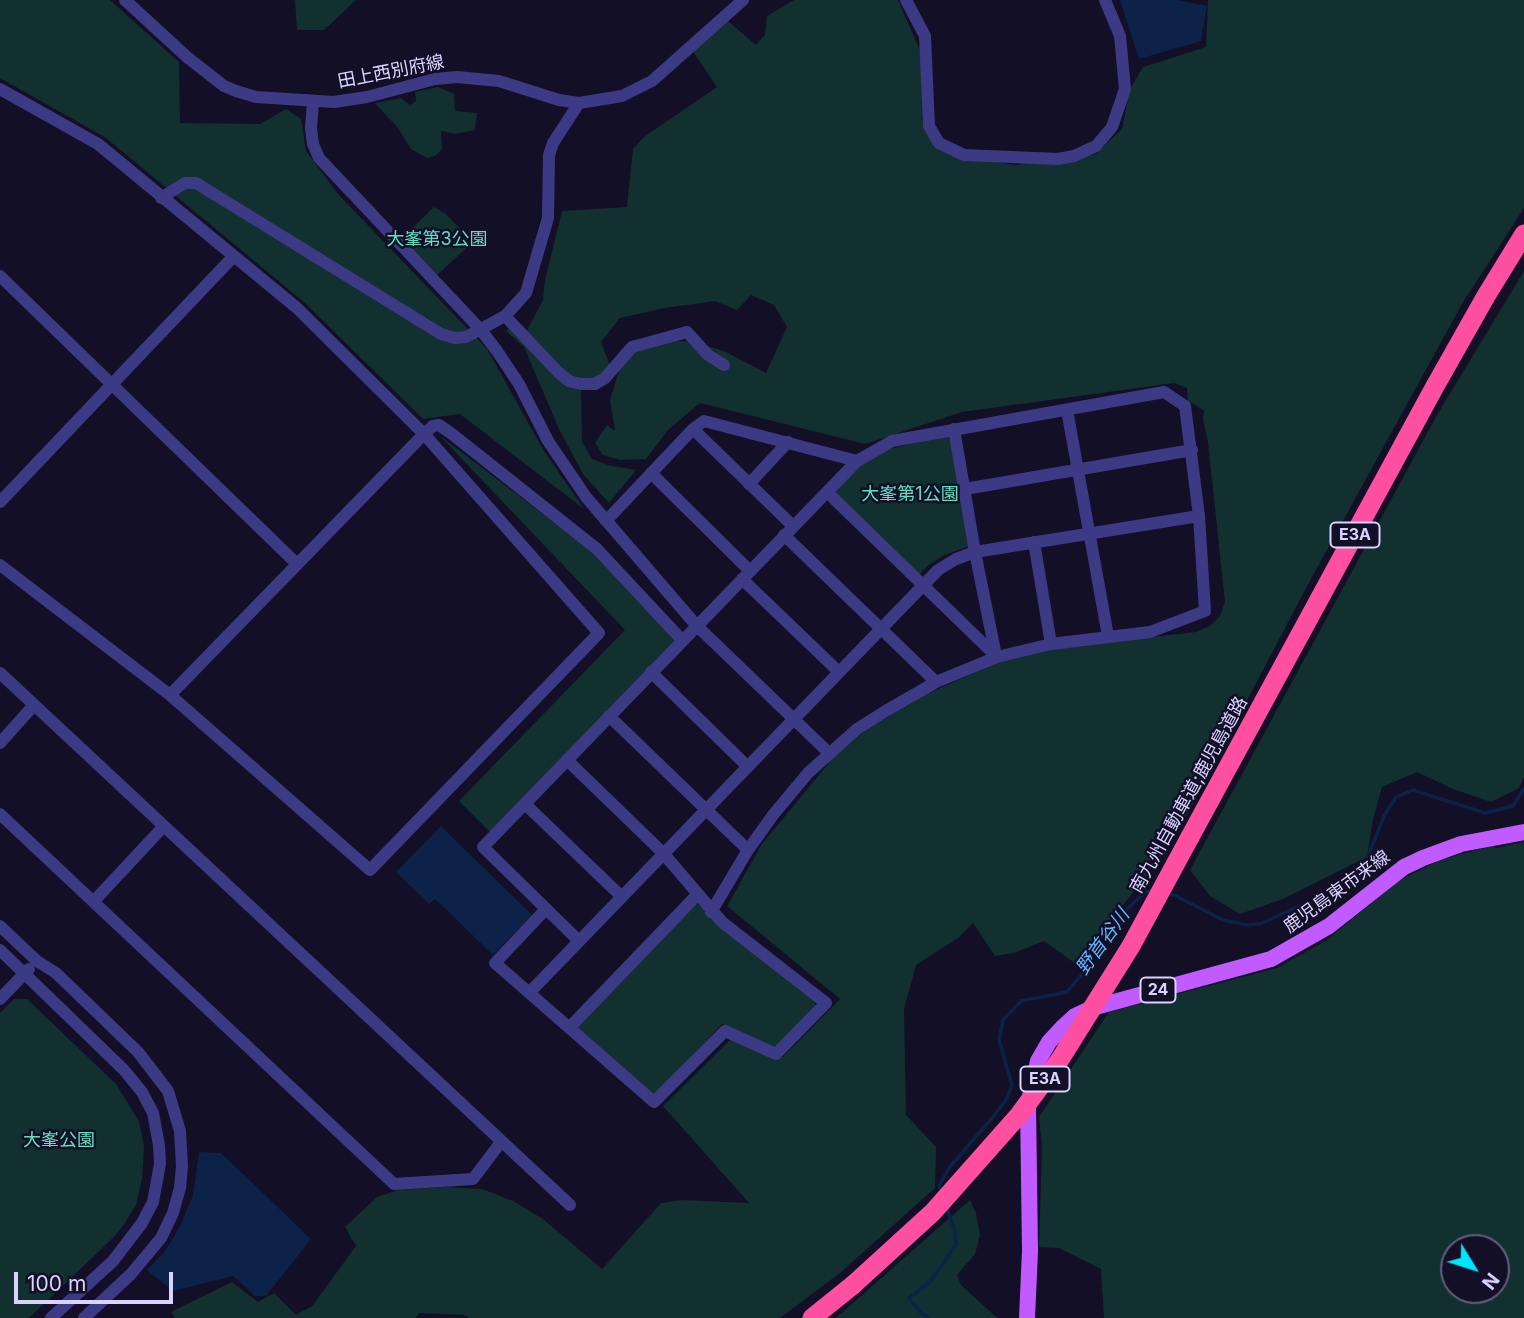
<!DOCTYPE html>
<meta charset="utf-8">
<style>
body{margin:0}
#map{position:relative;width:1524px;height:1318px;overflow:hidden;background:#130f26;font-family:Inter,sans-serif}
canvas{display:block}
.north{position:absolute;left:1440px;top:1234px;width:70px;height:70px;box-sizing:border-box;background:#130f26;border:2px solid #625e7d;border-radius:50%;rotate:128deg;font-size:19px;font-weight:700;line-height:28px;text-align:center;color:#d9d4ff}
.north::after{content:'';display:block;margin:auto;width:24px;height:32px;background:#00e5ff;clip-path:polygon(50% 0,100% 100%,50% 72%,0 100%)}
.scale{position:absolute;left:14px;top:1272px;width:159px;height:32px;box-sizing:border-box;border:4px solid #d9d4ff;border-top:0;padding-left:9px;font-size:21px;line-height:24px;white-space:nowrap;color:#d9d4ff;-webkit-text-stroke:5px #130f26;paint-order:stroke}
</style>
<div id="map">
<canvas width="1524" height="1318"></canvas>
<div class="north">N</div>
<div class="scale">100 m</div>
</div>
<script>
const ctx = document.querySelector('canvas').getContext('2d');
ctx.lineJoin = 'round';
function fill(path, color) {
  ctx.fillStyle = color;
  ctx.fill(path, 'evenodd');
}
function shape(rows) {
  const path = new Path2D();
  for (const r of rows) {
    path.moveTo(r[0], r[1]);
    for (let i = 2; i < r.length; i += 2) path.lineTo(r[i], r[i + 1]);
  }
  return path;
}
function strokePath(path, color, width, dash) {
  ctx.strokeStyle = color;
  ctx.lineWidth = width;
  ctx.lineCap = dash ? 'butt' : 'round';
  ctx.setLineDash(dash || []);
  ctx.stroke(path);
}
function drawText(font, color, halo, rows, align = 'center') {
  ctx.font = font + ' Inter,"Noto Sans JP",sans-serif';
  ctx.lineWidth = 5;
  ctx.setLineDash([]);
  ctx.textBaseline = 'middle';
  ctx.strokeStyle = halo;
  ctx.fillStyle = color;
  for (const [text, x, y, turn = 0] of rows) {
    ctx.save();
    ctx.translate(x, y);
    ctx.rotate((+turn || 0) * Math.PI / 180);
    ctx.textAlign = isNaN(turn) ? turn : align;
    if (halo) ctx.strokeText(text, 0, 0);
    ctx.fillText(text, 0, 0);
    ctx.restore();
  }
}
fill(shape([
 [0,0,110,0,179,62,180,123,260,124,286,109,301,119,306,151,338,194,487,349,544,451,584,509,460,414,423,419,305,303,106,138,0,78],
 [295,0,356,0,324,30,297,30],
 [794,0,898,0,921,53,922,120,937,146,969,159,1018,165,1041,157,1060,163,1096,154,1122,129,1130,89,1143,67,1206,47,1208,0,1524,0,1524,208,1462,304,1305,590,1171,845,1076,964,1044,941,1014,953,995,956,973,923,958,938,916,965,904,1009,906,1115,936,1147,935,1188,840,1273,780,1318,469,1318,464,1315,419,1313,416,1318,175,1318,171,1312,232,1282,258,1302,274,1293,296,1315,312,1306,356,1246,345,1227,377,1197,399,1190,445,1187,482,1189,513,1201,543,1219,602,1269,661,1203,682,1200,749,1203,663,1106,729,1041,739,1039,771,1055,783,1057,840,999,727,906,762,844,833,758,866,730,927,694,997,663,1062,647,1196,632,1210,626,1220,616,1225,602,1208,442,1203,419,1204,410,1188,401,1187,388,1174,383,962,412,865,444,700,403,668,430,646,459,620,460,603,455,595,443,607,425,615,431,610,400,620,368,635,347,669,340,693,342,724,351,766,373,787,327,774,305,751,295,737,310,715,301,665,308,620,318,601,342,612,370,581,389,582,442,592,459,608,465,636,470,609,503,583,474,559,429,524,347,506,331,511,326,526,332,543,300,545,280,562,211,627,207,633,149,644,137,717,87,692,50,728,21,756,45,765,35,767,16],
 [438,87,454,94,455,111,477,113,475,130,456,134,441,131,442,149,435,156,427,158,411,149,398,128,375,103,401,98,410,105,416,101,415,92],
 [434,207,446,214,473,242,437,275,401,239],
 [1524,271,1524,777,1519,788,1491,802,1453,789,1417,772,1382,787,1373,820,1367,857,1283,899,1240,914,1210,896,1190,870,1437,415],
 [439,435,603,560,674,639,673,644,490,832,459,801,625,630],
 [947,436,952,440,970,546,944,555,927,566,920,574,836,494,836,488,859,465,885,450],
 [1524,842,1524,1318,1104,1318,1101,1269,1059,1248,1039,1247,1042,1147,1039,1117,1109,1012,1277,968,1327,940,1397,882,1440,860,1492,846,1496,848],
 [1454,1248,1496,1248,1496,1290,1454,1290],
 [695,904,700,905,815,1001,815,1007,779,1045,772,1047,722,1024,656,1094,652,1095,578,1031,577,1026],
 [14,999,27,999,116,1084,139,1121,144,1146,142,1179,136,1205,123,1226,114,1237,29,1318,0,1318,0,1013],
 [970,1200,976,1213,980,1235,975,1254,957,1275,961,1285,997,1318,836,1318]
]), '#12302f');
fill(shape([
 [1120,0,1177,0,1207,6,1201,41,1139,59],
 [441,826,532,915,493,955,435,899,429,904,396,872],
 [199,1152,221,1153,311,1239,266,1296,255,1296,233,1276,173,1291,147,1270,165,1251,179,1228,193,1196]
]), '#0c2248');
strokePath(shape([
 [1168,894,1174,895,1223,920,1248,925,1260,924,1295,908,1346,890,1359,879,1384,816,1396,797,1413,790,1485,813,1513,806,1524,789],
 [941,1192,939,1186,949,1168,993,1117,1006,1100,1012,1085,999,1040,1003,1020,1021,1001,1067,992,1092,962,1116,920,1146,891,1153,892],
 [929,1318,922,1314,909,1298,930,1282,956,1245,955,1231,946,1206]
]), '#0c2248', 3.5);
strokePath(shape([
 [125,0,187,57,224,86,236,91,256,97,334,102,367,97,435,79,457,77,499,81,559,100,579,103,622,96,652,81,743,0],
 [906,0,925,36,929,126,939,143,964,155,1058,159,1074,156,1096,146,1112,127,1125,89,1120,36,1105,0],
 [0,89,98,144,297,308,424,434,599,633,370,870,170,695,0,565],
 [313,102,311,128,313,144,319,158,481,330,497,351,519,384,548,441,586,497,696,625,829,753],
 [161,198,185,183,196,183,441,334,455,338,466,337,505,316,526,293,548,218,549,155,553,143,579,103],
 [0,276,296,563],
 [505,316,558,372,569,381,581,384,595,384,605,378,632,347,687,332,708,355,724,365],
 [1067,410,1108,636],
 [693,429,793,526],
 [954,429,975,552,996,656],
 [651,473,749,570],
 [749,484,788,442],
 [965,489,1192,450],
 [827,492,997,657],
 [0,502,233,257],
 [606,521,693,429,704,421,857,461],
 [784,535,936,682],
 [1034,542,1051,644],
 [742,579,839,672],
 [651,672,747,766],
 [0,673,570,1205],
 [170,695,424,434,433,426,439,425,452,434,597,549,682,640],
 [609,716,748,850],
 [0,743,34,705],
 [525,804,622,897],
 [0,814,394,1184,473,1179,501,1142],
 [94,901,164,826],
 [546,909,495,963,654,1102,725,1031,776,1054,826,1003,722,922,663,853,567,760],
 [0,926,37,961,56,973,138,1052,168,1091,180,1131,182,1166,180,1188,173,1213,161,1238,131,1274,84,1318],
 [579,941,483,847,857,461,892,441,1164,392,1185,406,1199,516,1205,611,1150,632,1051,644,997,657,936,682,884,712,857,729,808,773,773,815,748,850,711,912],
 [0,950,124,1070,142,1092,153,1113,159,1145,160,1164,153,1202,142,1223,113,1261,51,1318],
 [529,993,938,570,956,559,975,552,1199,516],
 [0,999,29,969],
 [569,1028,697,895]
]), '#3d3a85', 12);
strokePath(shape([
 [1027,1318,1030,1251,1028,1105,1038,1061,1049,1042,1062,1028,1075,1016,1092,1008,1271,959,1329,926,1404,867,1423,858,1461,844,1524,832]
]), '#c25bff', 16);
strokePath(shape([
 [1190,837,1434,388,1486,296,1524,234],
 [812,1318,853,1285]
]), '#ff4fa3', 19);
strokePath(shape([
 [853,1285,933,1212,1019,1115,1059,1061,1131,946,1190,837]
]), '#ff4fa3', 19);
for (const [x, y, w] of [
 [1355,535,49],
 [1158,990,35],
 [1045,1079,49]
]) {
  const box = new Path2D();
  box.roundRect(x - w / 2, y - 12.5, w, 25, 5);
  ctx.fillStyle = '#130f26';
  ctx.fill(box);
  strokePath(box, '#d9d4ff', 2);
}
drawText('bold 16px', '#d9d4ff', null, [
 ["E3A",1355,535],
 ["24",1158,990],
 ["E3A",1045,1079]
]);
drawText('18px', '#d9d4ff', '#130f26', [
 ["田上西別府線",391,72,-11],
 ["南九州自動車道;鹿児島道路",1189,795,-61],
 ["鹿児島東市来線",1337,892,-36]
]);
drawText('18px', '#5fe0c0', '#130f26', [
 ["大峯第3公園",437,240],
 ["大峯第1公園",910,495],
 ["大峯公園",59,1141]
]);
drawText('italic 19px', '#62b6ff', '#130f26', [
 ["野首谷川",1103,942,-54]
]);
</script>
